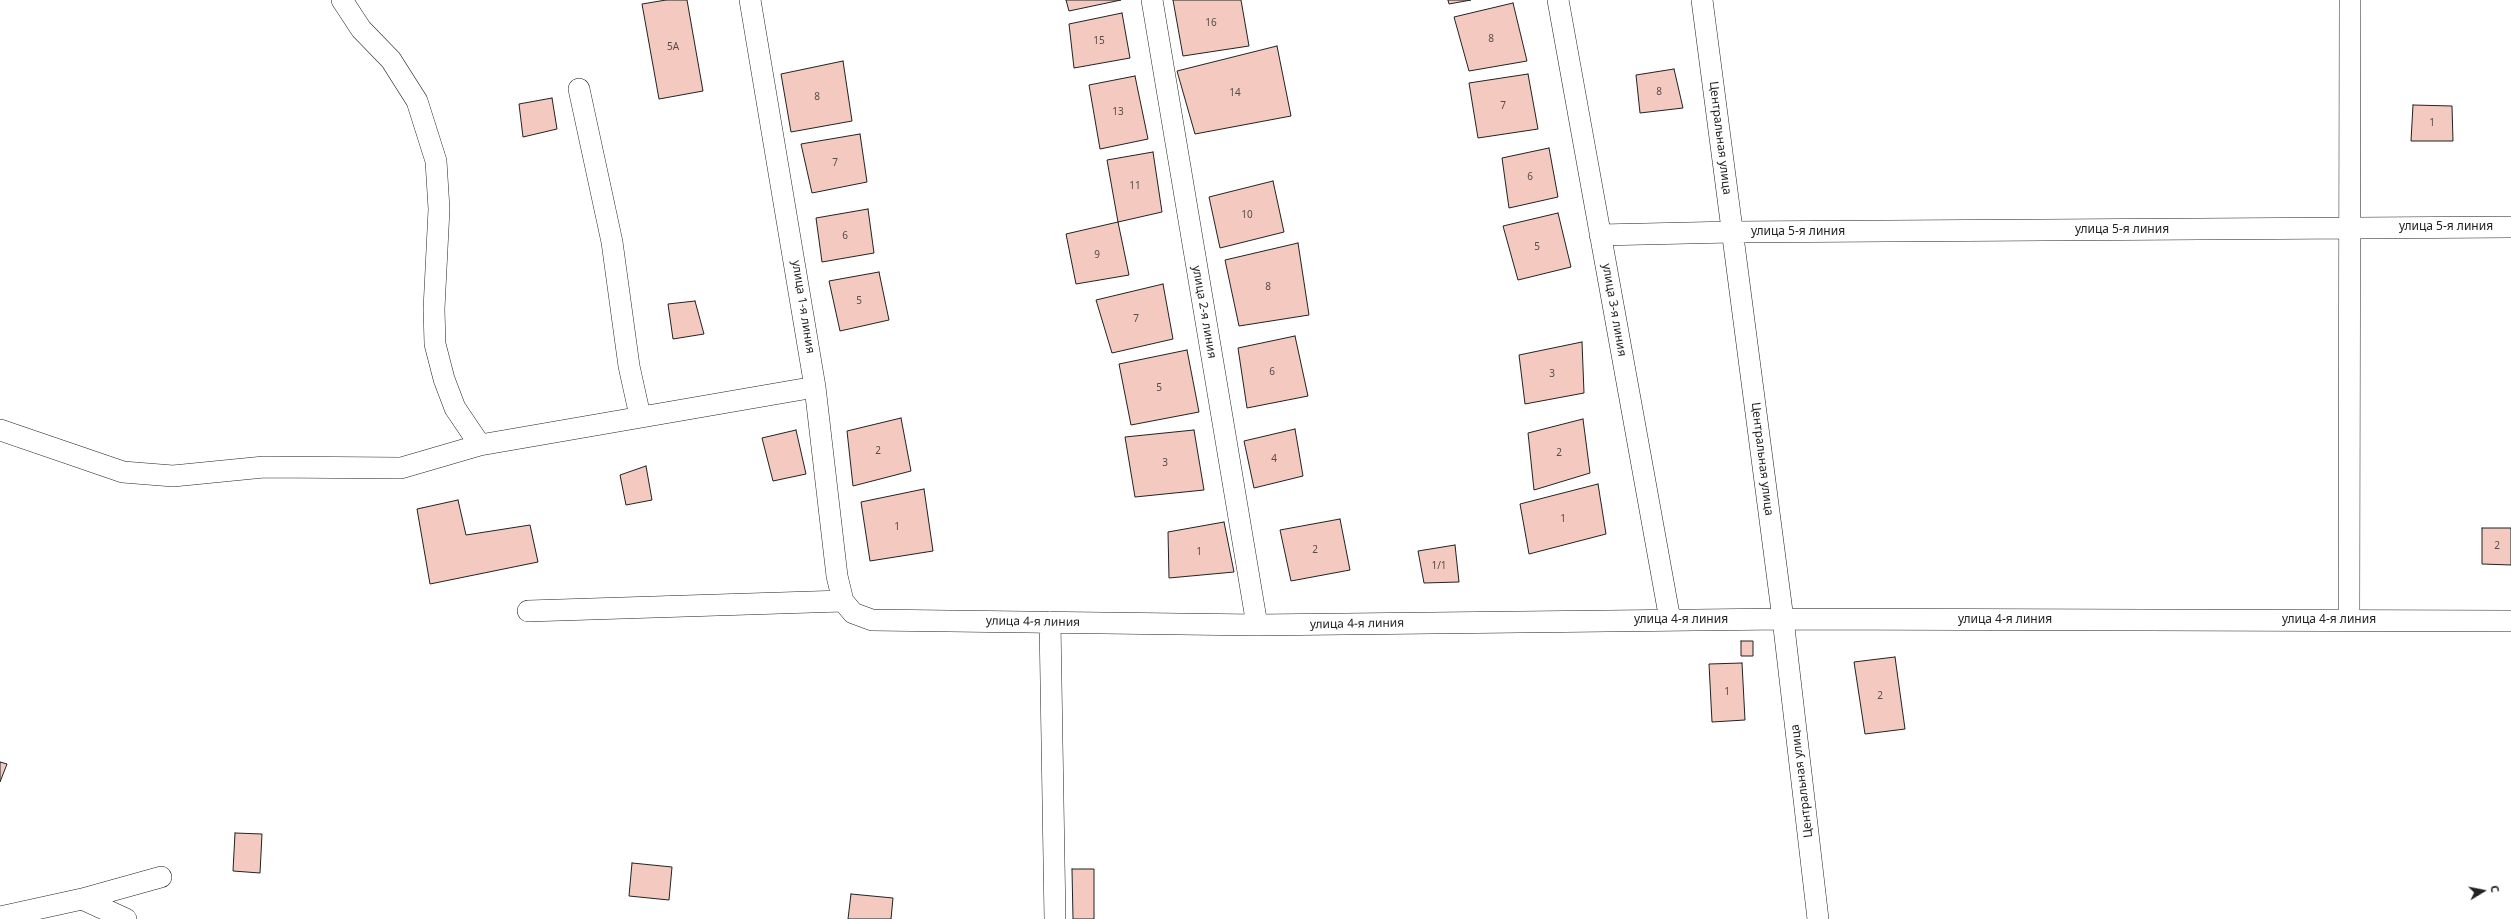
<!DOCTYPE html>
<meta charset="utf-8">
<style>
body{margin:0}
#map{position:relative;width:2511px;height:919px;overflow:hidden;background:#fff;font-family:"Noto Sans",sans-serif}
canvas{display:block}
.north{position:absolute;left:2463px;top:871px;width:40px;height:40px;-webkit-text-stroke:3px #fff;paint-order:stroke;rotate:80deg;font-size:11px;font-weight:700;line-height:16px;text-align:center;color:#222}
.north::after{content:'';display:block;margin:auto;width:14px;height:18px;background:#222;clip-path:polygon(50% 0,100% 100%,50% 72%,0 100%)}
</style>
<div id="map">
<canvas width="2511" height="919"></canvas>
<div class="north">С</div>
</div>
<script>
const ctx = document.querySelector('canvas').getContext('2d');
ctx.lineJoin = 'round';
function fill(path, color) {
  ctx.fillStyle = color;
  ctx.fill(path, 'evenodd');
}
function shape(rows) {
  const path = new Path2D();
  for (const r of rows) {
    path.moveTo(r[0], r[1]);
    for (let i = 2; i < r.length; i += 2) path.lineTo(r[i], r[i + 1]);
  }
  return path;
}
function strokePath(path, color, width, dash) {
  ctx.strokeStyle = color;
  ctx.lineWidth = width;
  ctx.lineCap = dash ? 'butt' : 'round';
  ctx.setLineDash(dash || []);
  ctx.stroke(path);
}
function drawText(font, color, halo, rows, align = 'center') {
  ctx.font = font + ' "Noto Sans",sans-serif';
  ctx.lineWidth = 3;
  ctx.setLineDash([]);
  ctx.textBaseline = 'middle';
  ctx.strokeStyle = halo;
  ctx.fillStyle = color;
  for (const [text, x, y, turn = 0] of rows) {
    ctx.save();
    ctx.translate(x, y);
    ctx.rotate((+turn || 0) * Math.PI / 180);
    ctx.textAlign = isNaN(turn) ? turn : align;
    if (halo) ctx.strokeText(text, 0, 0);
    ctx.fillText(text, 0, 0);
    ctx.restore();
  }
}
const building = shape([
 [666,0,687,0,703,91,659,99,642,4,666,0],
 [1066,0,1121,0,1069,11,1066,0],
 [1173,0,1241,0,1249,46,1183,56,1173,0],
 [1448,0,1471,0,1449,4,1448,0],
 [1513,3,1527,61,1469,71,1454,17,1513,3],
 [1122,13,1130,58,1074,68,1069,24,1122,13],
 [1277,46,1291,116,1195,134,1177,71,1277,46],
 [843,61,852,121,791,132,781,74,843,61],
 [1674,69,1683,108,1640,113,1636,75,1674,69],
 [1528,74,1538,129,1478,138,1469,83,1528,74],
 [1135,76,1148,139,1100,149,1089,85,1135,76],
 [552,98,557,129,523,137,519,104,552,98],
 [2413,105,2452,106,2453,141,2411,141,2413,105],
 [860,134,867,182,812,193,801,144,860,134],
 [1549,148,1558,197,1509,208,1502,158,1549,148],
 [1153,152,1162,212,1118,222,1107,160,1153,152],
 [1273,181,1284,232,1220,248,1209,197,1273,181],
 [868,209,874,253,822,262,816,218,868,209],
 [1558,213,1571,267,1518,280,1503,226,1558,213],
 [1118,222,1129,275,1076,284,1066,234,1118,222],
 [1298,243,1309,315,1239,326,1225,260,1298,243],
 [879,272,889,320,840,331,829,281,879,272],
 [1163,284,1173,339,1112,353,1096,300,1163,284],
 [695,301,704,334,673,339,668,304,695,301],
 [1295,336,1308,396,1247,408,1238,348,1295,336],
 [1582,342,1584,393,1525,404,1519,355,1582,342],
 [1187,350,1199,412,1131,425,1119,364,1187,350],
 [901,418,911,471,853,486,847,431,901,418],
 [1583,419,1590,473,1534,490,1528,433,1583,419],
 [1295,429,1303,476,1254,488,1244,441,1295,429],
 [796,430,806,474,773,481,762,438,796,430],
 [1194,430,1204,490,1135,497,1125,437,1194,430],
 [646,466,652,500,626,505,620,475,646,466],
 [1598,484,1606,534,1529,554,1520,504,1598,484],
 [924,489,933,551,870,561,861,502,924,489],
 [458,500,466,535,530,525,538,562,430,584,417,509,458,500],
 [1340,519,1350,570,1291,581,1280,530,1340,519],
 [1224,522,1234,572,1169,578,1168,532,1224,522],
 [2482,528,2511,528,2511,565,2482,564,2482,528],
 [1455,545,1459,582,1424,583,1418,551,1455,545],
 [1741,641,1753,641,1753,656,1741,656,1741,641],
 [1895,657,1905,729,1865,734,1854,662,1895,657],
 [1742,663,1745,720,1712,722,1709,664,1742,663],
 [0,762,7,764,0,782,0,762],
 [235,833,262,834,260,873,233,871,235,833],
 [632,863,672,867,669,900,629,896,632,863],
 [1072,869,1094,869,1094,919,1073,919,1072,869],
 [851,894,893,898,891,919,848,919,851,894]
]);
fill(building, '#f3c9c0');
strokePath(building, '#222', 1);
const minor = shape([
 [342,0,361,29,391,60,417,101,436,161,439,209,434,309,435,344,444,379,455,408,480,445],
 [750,0,815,387,837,576,843,601,853,613,872,620,1257,625,1783,619,2511,621],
 [1152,0,1257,625],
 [1558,0,1670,620],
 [1702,0,1783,619,1818,919],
 [579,89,612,242,629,366,640,416],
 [1600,235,1732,232,2511,227],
 [0,430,123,472,173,476,264,467,401,468,480,445,815,387],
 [528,611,843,601],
 [2349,620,2350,0],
 [1050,622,1055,919],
 [82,899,126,919],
 [0,917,82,899,161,877]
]);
strokePath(minor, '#222', 22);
strokePath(minor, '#fff', 21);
drawText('10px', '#564c4a', null, [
 ["16",1211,23],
 ["8",1491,39],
 ["15",1099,41],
 ["5А",673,47],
 ["8",1659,92],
 ["14",1235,93],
 ["8",817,97],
 ["7",1503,106],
 ["13",1118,112],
 ["1",2432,123],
 ["7",835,163],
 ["6",1530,177],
 ["11",1135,186],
 ["10",1247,215],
 ["6",845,236],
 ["5",1537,247],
 ["9",1097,255],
 ["8",1268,287],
 ["5",859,301],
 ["7",1136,319],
 ["6",1272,372],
 ["3",1552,374],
 ["5",1159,388],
 ["2",878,451],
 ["2",1559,453],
 ["4",1274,459],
 ["3",1165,463],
 ["1",1563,519],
 ["1",897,527],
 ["2",2497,546],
 ["2",1315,550],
 ["1",1199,552],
 ["1/1",1439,566],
 ["1",1727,692],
 ["2",1880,696]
]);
drawText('12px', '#222', '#fff', [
 ["Центральная улица",1720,138,83],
 ["улица 5-я линия",2446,227],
 ["улица 5-я линия",2122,230],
 ["улица 5-я линия",1798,232],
 ["улица 1-я линия",803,307,81],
 ["улица 3-я линия",1614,310,80],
 ["улица 2-я линия",1204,312,80],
 ["Центральная улица",1762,459,83],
 ["улица 4-я линия",1681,620],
 ["улица 4-я линия",2005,620],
 ["улица 4-я линия",2329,620],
 ["улица 4-я линия",1033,622,1],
 ["улица 4-я линия",1357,624,-1],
 ["Центральная улица",1802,781,-97]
]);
</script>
